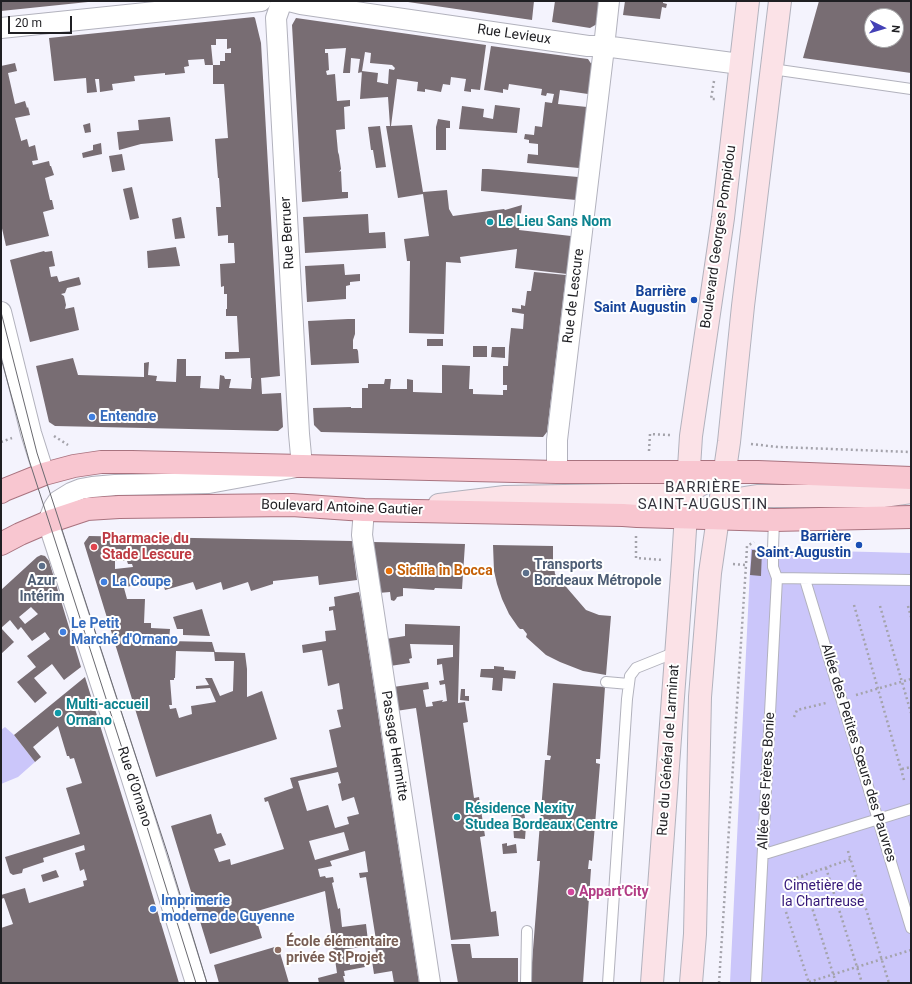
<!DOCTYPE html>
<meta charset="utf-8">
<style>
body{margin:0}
#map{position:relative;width:912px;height:984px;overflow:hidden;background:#f4f3fd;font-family:Roboto,sans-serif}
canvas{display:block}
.frame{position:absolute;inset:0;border:2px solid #1f1f23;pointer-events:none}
.north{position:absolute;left:864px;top:8px;width:40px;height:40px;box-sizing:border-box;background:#fff;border:1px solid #a5a5a7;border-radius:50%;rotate:95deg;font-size:11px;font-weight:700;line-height:16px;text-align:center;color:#1f1f23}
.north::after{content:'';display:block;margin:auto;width:14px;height:18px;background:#4441b6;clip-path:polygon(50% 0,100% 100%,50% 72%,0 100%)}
.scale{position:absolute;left:8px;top:16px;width:64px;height:18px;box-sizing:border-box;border:2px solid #1f1f23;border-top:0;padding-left:5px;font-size:12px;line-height:14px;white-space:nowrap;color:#1f1f23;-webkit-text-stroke:3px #fff;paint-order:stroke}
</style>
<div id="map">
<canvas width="912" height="984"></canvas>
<div class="frame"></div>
<div class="north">N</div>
<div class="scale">20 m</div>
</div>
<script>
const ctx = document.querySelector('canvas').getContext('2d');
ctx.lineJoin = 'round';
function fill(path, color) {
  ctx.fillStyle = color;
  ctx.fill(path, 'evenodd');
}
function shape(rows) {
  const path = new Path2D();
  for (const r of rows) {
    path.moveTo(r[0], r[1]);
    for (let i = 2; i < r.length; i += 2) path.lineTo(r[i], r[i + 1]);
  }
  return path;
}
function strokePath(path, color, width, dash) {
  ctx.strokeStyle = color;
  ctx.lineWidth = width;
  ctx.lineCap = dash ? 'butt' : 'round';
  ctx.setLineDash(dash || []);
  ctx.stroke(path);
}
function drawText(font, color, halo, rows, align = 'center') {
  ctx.font = font + ' Roboto,sans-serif';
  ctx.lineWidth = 4;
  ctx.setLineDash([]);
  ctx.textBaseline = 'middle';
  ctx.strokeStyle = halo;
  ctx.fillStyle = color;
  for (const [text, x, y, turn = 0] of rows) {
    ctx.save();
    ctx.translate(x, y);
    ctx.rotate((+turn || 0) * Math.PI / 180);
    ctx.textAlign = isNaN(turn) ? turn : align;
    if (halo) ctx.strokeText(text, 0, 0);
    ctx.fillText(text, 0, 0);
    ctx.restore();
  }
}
fill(shape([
 [751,549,911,553,911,983,730,983],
 [5,727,14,735,35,762,18,777,1,784,1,730]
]), '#cbc6fa');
fill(shape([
 [1,1,88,1,88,2,1,11],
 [408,1,534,1,532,20,408,2],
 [555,1,599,1,597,24,590,28,552,22],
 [625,1,663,1,663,3,667,4,666,8,662,7,660,19,623,15],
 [819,1,911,1,911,73,803,58],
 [872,16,896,16,896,40,872,40],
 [254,17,255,18,261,43,280,376,261,378,262,394,281,393,283,427,278,431,55,426,49,422,36,366,73,358,78,375,144,377,144,363,149,362,148,375,157,376,156,381,176,382,177,359,186,359,186,376,201,376,200,388,219,389,220,375,224,376,225,379,231,379,229,388,251,389,252,378,251,378,250,358,225,359,225,352,239,352,237,316,226,316,226,309,227,309,227,294,224,294,224,286,221,287,220,264,235,263,234,243,228,243,228,235,218,236,216,207,221,207,219,178,218,178,215,139,228,138,224,84,213,84,213,65,220,65,220,61,225,61,225,53,231,53,231,48,227,49,227,39,216,39,216,45,211,45,213,65,205,65,204,59,188,60,189,66,184,67,185,73,165,75,165,73,134,76,135,81,112,84,113,90,100,92,99,79,95,79,97,92,87,93,86,78,54,81,49,38],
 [296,18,486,45,480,90,471,89,471,92,464,91,466,79,451,77,450,85,443,84,441,92,425,89,425,92,417,91,418,82,397,79,391,126,412,125,423,192,447,190,449,209,453,216,504,209,505,210,522,205,519,230,571,236,567,274,515,268,517,249,460,257,461,263,446,262,444,334,409,333,410,261,407,261,404,239,429,236,423,194,398,198,386,126,390,126,388,97,360,99,362,71,362,72,358,73,360,59,351,58,350,73,343,73,346,48,329,49,325,49,325,53,328,53,329,70,326,71,327,75,335,74,337,101,350,100,350,106,344,107,345,129,336,130,338,152,339,155,341,169,339,172,341,171,342,192,348,192,348,198,302,202,292,25],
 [365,52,371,53,370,63,392,65,395,68,394,70,389,69,388,84,377,82,378,73,362,71],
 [491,46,588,59,592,65,588,94,560,90,558,104,587,107,579,168,527,163,528,154,538,155,538,144,529,143,529,140,524,139,525,134,534,135,535,126,542,127,545,102,552,103,554,94,547,93,546,96,541,95,542,89,509,84,508,90,503,89,503,93,484,90],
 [15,63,17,71,8,73,15,104,25,101,27,108,28,107,30,115,15,118,21,140,21,141,27,139,29,147,35,145,38,160,32,161,33,165,49,161,50,166,51,166,54,175,45,178,50,200,52,200,54,209,43,212,49,236,6,246,1,224,1,66],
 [495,105,520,108,517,133,459,129,462,106,484,109,483,117,493,119],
 [170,117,173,141,141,144,119,150,117,132,139,130,138,120],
 [438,119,450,121,450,128,446,128,446,150,436,150,436,127],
 [90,123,91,132,85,133,83,125],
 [380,126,386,167,376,168,373,150,371,150,368,127],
 [101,143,102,154,83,158,82,153,93,150,93,145],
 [122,154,125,170,112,172,109,156],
 [482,169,488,169,578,177,576,200,481,191],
 [132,187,139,218,130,220,123,189],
 [368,214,369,233,385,232,386,248,305,253,303,217],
 [181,217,185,238,175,239,172,219],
 [176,247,180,266,148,268,147,251],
 [44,251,45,252,52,251,55,266,49,267,51,277,57,276,59,282,79,277,81,284,80,285,67,288,65,293,61,294,64,296,66,305,65,309,74,307,79,330,30,342,10,260],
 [344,264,345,275,360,274,360,281,350,282,350,285,346,286,346,299,307,302,305,266],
 [534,272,566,275,547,432,543,437,321,432,314,425,313,408,351,407,351,408,362,408,362,388,368,388,368,384,384,384,385,379,391,379,390,389,407,389,407,379,413,380,413,392,442,393,442,365,470,366,469,389,473,389,473,394,503,395,503,390,507,390,507,385,503,385,503,366,508,366,509,347,511,328,523,329,524,314,512,312,512,308,521,309,521,305,525,306,527,291,531,291],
 [348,319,355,319,355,334,353,340,353,349,357,349,358,351,359,363,311,365,308,321],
 [427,339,443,339,443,346,427,346],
 [473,346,487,346,487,357,473,357],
 [492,347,505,347,505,358,491,357],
 [89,536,352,541,357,580,319,585,318,576,273,581,273,584,251,591,248,582,223,590,221,582,196,590,193,582,165,590,162,580,137,587,137,584,124,588,127,599,145,599,144,623,151,623,151,628,170,629,169,641,212,642,215,652,176,651,175,678,174,678,174,680,170,680,172,705,169,705,170,709,176,708,179,718,192,714,191,706,216,702,210,688,196,689,196,686,209,685,205,678,212,678,220,696,233,691,234,661,215,661,214,652,245,653,247,669,247,697,262,691,277,739,156,777,84,543],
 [115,561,127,561,128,564,132,564,133,567,115,569],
 [373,542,465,544,462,589,435,588,434,590,403,588,403,596,397,597,396,599,394,601,391,600,390,592,378,593],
 [493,545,553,546,553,560,555,574,586,610,599,615,611,616,606,675,583,671,560,662,546,655,526,637,527,634,523,629,520,629,518,627,509,614,502,599,497,584,494,571],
 [752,550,762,550,761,576,750,575],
 [41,555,45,556,49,561,81,667,64,680,52,664,34,678,47,693,35,703,17,682,36,667,27,656,50,639,45,632,32,641,21,627,18,630,10,620,1,628,14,642,1,654,1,590,37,557],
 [31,607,38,614,25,624,19,617],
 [359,592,361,602,419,983,394,983,392,971,374,974,372,961,377,960,375,945,348,949,350,965,364,963,365,967,344,971,345,976,343,976,345,983,319,983,318,978,337,973,325,891,254,912,262,938,210,954,171,826,211,814,217,834,221,833,226,845,214,849,219,862,230,859,231,865,284,849,268,801,265,802,264,798,293,788,290,778,337,767,329,730,341,727,337,710,343,709,339,683,328,686,322,650,303,653,302,645,326,641,325,631,336,630,333,610,329,611,329,607,335,606,334,597],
 [338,772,341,783,338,784,342,801,354,797,359,814,347,817,349,824,335,828,328,805,307,811,298,781],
 [344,832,349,850,315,860,309,841],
 [365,851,368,872,359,873,360,878,366,877,376,940,368,941,366,924,342,927,340,908,338,909,332,883,334,882,333,877,326,878,325,876,320,877,318,869,332,866,330,861],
 [202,609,210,636,183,635,183,629,177,629,173,617],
 [405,624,460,626,458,703,465,702,468,722,463,723,474,798,479,797,485,836,480,837,491,912,496,911,499,936,451,940,416,708,396,711,393,687,428,682,429,689,423,690,426,707,433,706,432,702,443,700,442,702,447,701,445,684,440,685,439,681,444,680,442,664,437,665,437,659,453,657,453,645,410,644,412,658,409,659,410,663,390,666,386,639,405,636],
 [494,666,504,667,504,670,516,671,515,679,503,678,502,691,492,690,493,678,480,677,481,669,494,669],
 [85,677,144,867,179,983,1,983,1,928,13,924,4,898,1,899,1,895,25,888,29,903,84,886,83,881,87,880,84,869,80,871,75,853,85,850,84,845,43,858,44,862,23,869,22,873,13,875,10,873,5,857,80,834,66,788,82,783,74,758,70,759,69,756,67,756,58,726,33,747,41,757,35,762,14,735],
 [553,683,605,687,600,759,596,759,596,763,600,764,592,861,589,860,588,869,591,869,583,983,532,983,531,975,540,861,537,861,545,760,550,760,551,756,547,755],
 [461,689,465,689,465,696,469,696,469,701,460,700],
 [524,811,525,818,512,820,511,812],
 [513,825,526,826,525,839,514,838],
 [507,843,507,846,516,844,517,853,503,854,502,844],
 [56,870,59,877,43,882,41,875],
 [451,944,470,944,472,958,518,958,518,983,458,983],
 [278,946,289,983,219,983,214,965]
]), '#786d73');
const lane = shape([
 [772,69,911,89],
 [777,578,911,580],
 [806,579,806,583,911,928],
 [606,682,629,684],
 [763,853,768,853,911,809],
 [526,983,527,931],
 [608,983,627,699,630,676,636,668,676,652],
 [756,983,777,578,773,567,773,549,774,520]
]);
const street = shape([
 [289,1,301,4,588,46,604,46,740,64],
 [1,28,261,1],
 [1,312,31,433,44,474],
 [557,472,557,440,603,56,609,1],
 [364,510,362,535,430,983],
 [196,983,131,776,48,522,54,507,58,501,71,493,81,489,92,487,115,485,209,483,302,466,299,434,276,18,282,1]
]);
const secondary = shape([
 [439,505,505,497,624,495,672,495,687,492,724,472],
 [707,510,738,499,757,496,883,496,911,492],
 [652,983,683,561,691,436,723,218,748,1],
 [691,983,695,934,700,697,710,573,729,442,743,306,780,1]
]);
const primary = shape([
 [1,492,4,490,44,474,74,466,101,462,132,462,557,472,758,472,911,478],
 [1,544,20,534,48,522,87,509,119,507,292,505,364,510,623,515,637,516,774,520,911,517]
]);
strokePath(lane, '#b2b2bd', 12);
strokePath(street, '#b2b2bd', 22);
strokePath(secondary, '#b2b2bd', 24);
strokePath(primary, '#a9737f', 24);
strokePath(shape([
 [714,81,711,99,715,99],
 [54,436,68,445],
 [1,442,12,438],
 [751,444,778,447,911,452],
 [649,451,650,434,670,435],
 [636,536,636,558,663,560],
 [733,564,746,565,747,546,754,542],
 [854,605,904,780],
 [880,606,911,713],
 [908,606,911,617],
 [856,695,911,679],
 [794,717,797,710,826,703],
 [902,769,911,767],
 [848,851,889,983],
 [826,868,862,983],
 [802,876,836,983],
 [787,881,851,859],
 [786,912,809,983],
 [809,982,911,950],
 [719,983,746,565]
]), '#a4a3ab', 2.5, [2, 3]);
strokePath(lane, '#fff', 10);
strokePath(street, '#fff', 20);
strokePath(secondary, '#fbe2e7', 22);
strokePath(primary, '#f8c6d0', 22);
strokePath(shape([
 [1,312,37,453,168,855,207,983],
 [1,358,29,460,131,776,196,983]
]), '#69696f', 1);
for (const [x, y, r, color] of [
 [490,222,4,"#0f9aa8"],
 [694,300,4,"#1a4fb4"],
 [92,417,4,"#3f7fe0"],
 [859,545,4,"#1a4fb4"],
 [94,547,4,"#e0444e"],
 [42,566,4,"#5c6f8a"],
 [389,571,4,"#e8710a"],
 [526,573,4,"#5c6f8a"],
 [104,582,4,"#3f7fe0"],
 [63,632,4,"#3f7fe0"],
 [58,713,4,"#0f9aa8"],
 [457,817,4,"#0f9aa8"],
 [571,892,4,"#d1479c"],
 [153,909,4,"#3f7fe0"],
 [278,950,4,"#8d6e63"]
]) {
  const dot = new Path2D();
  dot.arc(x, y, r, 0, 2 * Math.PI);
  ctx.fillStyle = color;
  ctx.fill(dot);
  strokePath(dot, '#fff', 1.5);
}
drawText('14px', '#1f1f23', '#fff', [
 ["Rue Levieux",514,35,8],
 ["Rue Berruer",288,233,-93],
 ["Boulevard Georges Pompidou",719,237,-82],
 ["Rue de Lescure",574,296,-83],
 ["Boulevard Antoine Gautier",342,508,2],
 ["Passage Hermitte",394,746,81],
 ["Rue du Général de Larminat",669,750,-86],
 ["Allée des Petites Sœurs des Pauvres",858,753,73],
 ["Allée des Frères Bonie",767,781,-87],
 ["Rue d'Ornano",134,787,72]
]);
drawText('bold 14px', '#0d838f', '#fff', [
 ["Le Lieu Sans Nom",498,222],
 ["Multi-accueil",66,705],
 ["Ornano",66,721],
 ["Résidence Nexity",465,809],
 ["Studea Bordeaux Centre",465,825]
], 'left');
drawText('bold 14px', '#164399', '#fff', [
 ["Barrière",686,292],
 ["Saint Augustin",686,308],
 ["Barrière",851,537],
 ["Saint-Augustin",851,553]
], 'right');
drawText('bold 14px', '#366cbe', '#fff', [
 ["Entendre",100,417],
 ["La Coupe",112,582],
 ["Le Petit",71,624],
 ["Marché d'Ornano",71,640],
 ["Imprimerie",161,901],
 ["moderne de Guyenne",161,917]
], 'left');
drawText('bold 14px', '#be3a42', '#fff', [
 ["Pharmacie du",102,539],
 ["Stade Lescure",102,555]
], 'left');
drawText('bold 14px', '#4e5e75', '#fff', [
 ["Transports",534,565],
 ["Bordeaux Métropole",534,581],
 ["Azur",42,581,"center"],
 ["Intérim",42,597,"center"]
], 'left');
drawText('bold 14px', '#c56008', '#fff', [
 ["Sicilia in Bocca",397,571]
], 'left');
drawText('14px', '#351878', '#fff', [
 ["Cimetière de",823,886],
 ["la Chartreuse",823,902]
]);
drawText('bold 14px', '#b23c85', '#fff', [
 ["Appart'City",579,892]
], 'left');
drawText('bold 14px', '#785e54', '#fff', [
 ["École élémentaire",286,942],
 ["privée St Projet",286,958]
], 'left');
ctx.letterSpacing = '1px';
drawText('15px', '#35343d', '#fff', [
 ["BARRIÈRE",703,488],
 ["SAINT-AUGUSTIN",703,505]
]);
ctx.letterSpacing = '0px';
</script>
